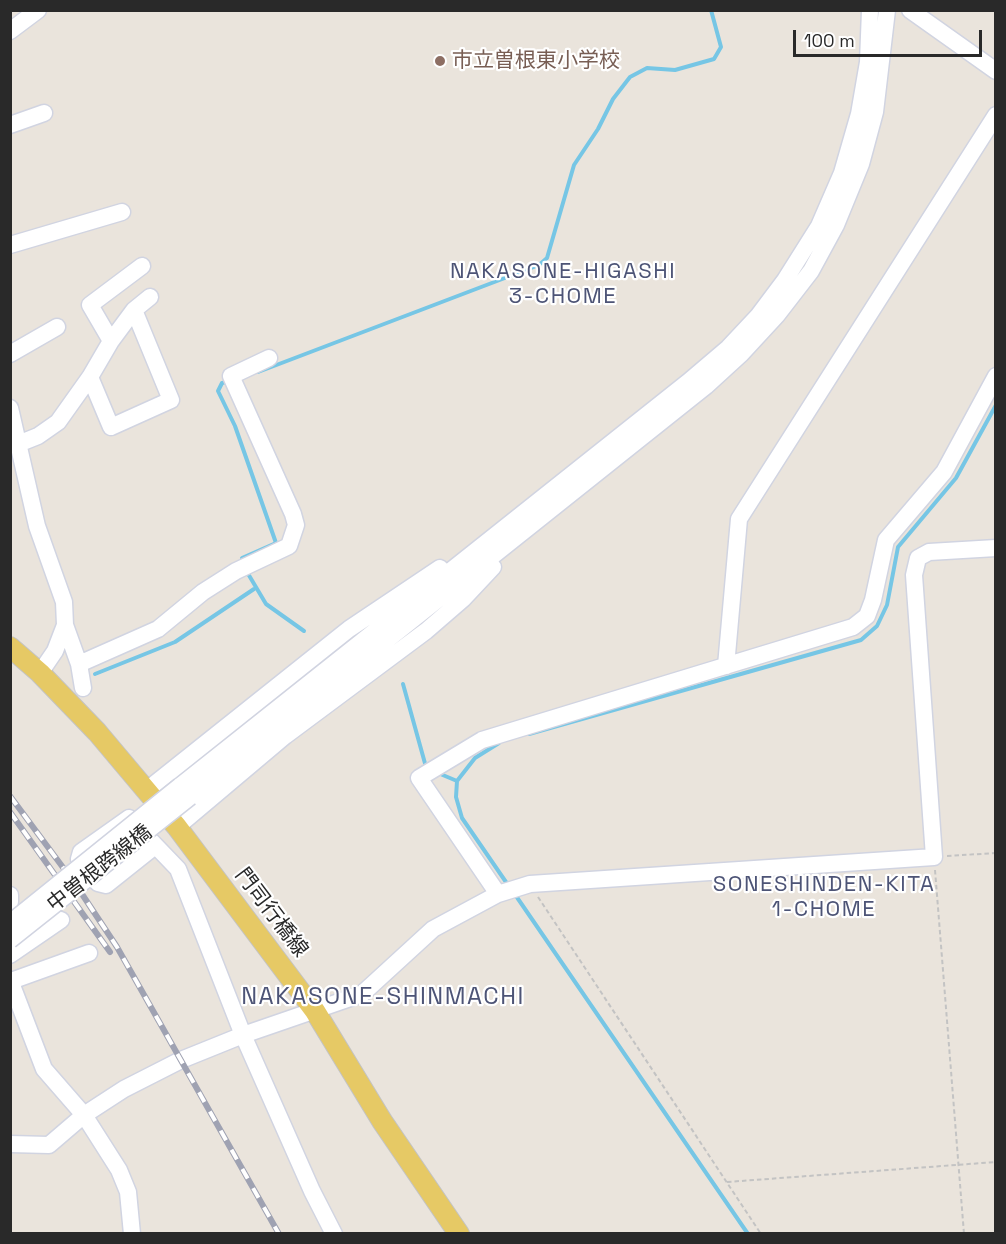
<!DOCTYPE html>
<meta charset="utf-8">
<style>
body{margin:0}
#map{position:relative;width:1006px;height:1244px;overflow:hidden;background:#eae4dc;font-family:"Space Grotesk",sans-serif}
canvas{display:block}
.frame{position:absolute;inset:0;border:12px solid #292929;pointer-events:none}
.scale{position:absolute;left:793px;top:30px;width:189px;height:27px;box-sizing:border-box;border:3px solid #292929;border-top:0;padding-left:8px;font-size:18px;line-height:21px;white-space:nowrap;color:#292929;-webkit-text-stroke:4px #fff;paint-order:stroke}
</style>
<div id="map">
<canvas width="1006" height="1244"></canvas>
<div class="frame"></div>
<div class="scale">100 m</div>
</div>
<script>
const ctx = document.querySelector('canvas').getContext('2d');
ctx.lineJoin = 'round';
function shape(rows) {
  const path = new Path2D();
  for (const r of rows) {
    path.moveTo(r[0], r[1]);
    for (let i = 2; i < r.length; i += 2) path.lineTo(r[i], r[i + 1]);
  }
  return path;
}
function strokePath(path, color, width, dash) {
  ctx.strokeStyle = color;
  ctx.lineWidth = width;
  ctx.lineCap = dash ? 'butt' : 'round';
  ctx.setLineDash(dash || []);
  ctx.stroke(path);
}
function drawText(font, color, halo, rows, align = 'center') {
  ctx.font = font + ' "Space Grotesk","Noto Sans JP",sans-serif';
  ctx.lineWidth = 4.5;
  ctx.setLineDash([]);
  ctx.textBaseline = 'middle';
  ctx.strokeStyle = halo;
  ctx.fillStyle = color;
  for (const [text, x, y, turn = 0] of rows) {
    ctx.save();
    ctx.translate(x, y);
    ctx.rotate((+turn || 0) * Math.PI / 180);
    ctx.textAlign = isNaN(turn) ? turn : align;
    if (halo) ctx.strokeText(text, 0, 0);
    ctx.fillText(text, 0, 0);
    ctx.restore();
  }
}
strokePath(shape([
 [258,372,539,265,547,258,574,165,598,129,613,99,630,77,647,68,675,70,714,59,721,47,711,10],
 [228,382,222,383,218,391,235,426,276,543,242,558,243,562],
 [247,572,266,604,304,631],
 [95,674,175,642,254,589],
 [403,684,426,767],
 [529,734,861,640,877,626,887,605,898,547,956,478,996,405],
 [499,743,475,758,457,781,456,797,462,818,508,885],
 [438,773,457,781],
 [514,893,748,1234]
]), '#76c6e5', 4);
const minor = shape([
 [910,10,996,71],
 [10,31,38,10],
 [10,125,44,113],
 [10,245,122,212],
 [111,341,90,305,142,266],
 [10,354,57,327],
 [90,377,111,427,171,400,134,310],
 [10,408,37,526,64,602,65,625,55,651,40,673],
 [18,444,38,436,58,422,90,377,111,341,134,310,150,297],
 [65,625,79,664],
 [726,666,739,519,996,115],
 [83,688,79,664,158,629,203,592,236,571,289,546,296,525,293,514,231,376,269,358],
 [180,786,688,382,728,348,758,316,785,280,819,226,842,173,859,114,868,62,870,10],
 [147,790,349,629,440,568],
 [190,797,706,386,741,354,777,315,811,271,836,225,861,164,875,112,887,10],
 [177,827,285,736,426,631,463,599,493,567],
 [155,846,106,885,98,883,79,859,81,852,129,818,178,869,243,1035,312,1191,334,1234],
 [498,894,419,778,482,740,853,627,867,616,873,600,886,540,944,472,996,376],
 [10,895,10,902],
 [10,955,61,920],
 [10,980,44,1069,84,1115,119,1170,128,1192,132,1234],
 [11,981,89,953],
 [10,1144,49,1145,84,1115,124,1089,181,1060,243,1035,362,994,433,929,498,894,530,884,934,857,914,575,918,558,929,552,996,548]
]);
const major = shape([
 [10,647,40,673,97,732,177,827,315,1011,382,1121,459,1234]
]);
strokePath(minor, '#d1d4e1', 19);
strokePath(major, '#c3c3c3', 22);
strokePath(shape([
 [947,856,996,853],
 [935,870,964,1234],
 [538,897,761,1234],
 [727,1182,996,1162]
]), '#c3c3c3', 2, [4.5, 3]);
strokePath(minor, '#fff', 16);
strokePath(major, '#e6c965', 20);
const rail = shape([
 [10,796,76,885,117,947,279,1234],
 [10,812,110,952]
]);
strokePath(rail, '#9fa2b2', 6);
strokePath(rail, '#fff', 4, [11]);
const minorBridge = shape([
 [10,923,180,786],
 [10,940,190,797]
]);
strokePath(minorBridge, '#d1d4e1', 19, []);
strokePath(minorBridge, '#fff', 16);
for (const [x, y, r, color] of [
 [440,61,6,"#8d6e63"]
]) {
  const dot = new Path2D();
  dot.arc(x, y, r, 0, 2 * Math.PI);
  ctx.fillStyle = color;
  ctx.fill(dot);
  strokePath(dot, '#fff', 2);
}
drawText('21px', '#785e54', '#fff', [
 ["市立曽根東小学校",452,61]
], 'left');
drawText('21px', '#292929', '#fff', [
 ["中曽根跨線橋",100,869,-38],
 ["門司行橋線",271,913,53]
]);
ctx.letterSpacing = '1.5px';
drawText('22px', '#4d5476', '#fff', [
 ["NAKASONE-HIGASHI",563,272],
 ["3-CHOME",563,297],
 ["SONESHINDEN-KITA",824,885],
 ["1-CHOME",824,910]
]);
ctx.letterSpacing = '0px';
ctx.letterSpacing = '1.5px';
drawText('24px', '#4d5476', '#fff', [
 ["NAKASONE-SHINMACHI",383,997]
]);
ctx.letterSpacing = '0px';
</script>
